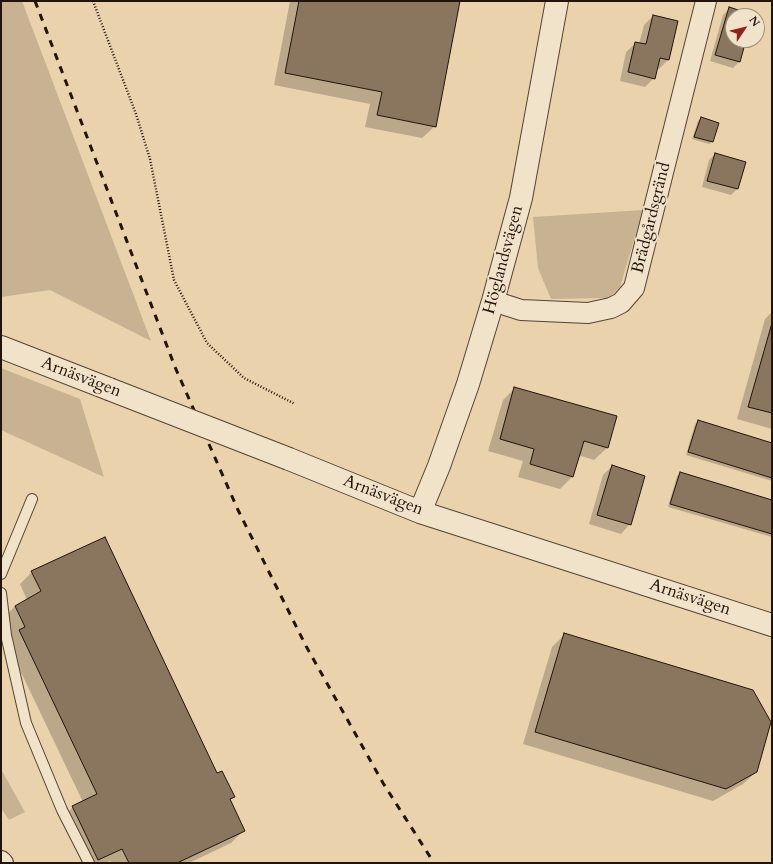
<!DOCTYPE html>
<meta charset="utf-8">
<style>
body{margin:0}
#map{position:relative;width:773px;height:864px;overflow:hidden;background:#ead2ad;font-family:Cardo,serif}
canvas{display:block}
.frame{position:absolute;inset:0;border:2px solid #22130b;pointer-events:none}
.north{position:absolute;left:725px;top:8px;width:40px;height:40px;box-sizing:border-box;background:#f1e2ca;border:1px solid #9e8f7e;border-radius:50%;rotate:55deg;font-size:11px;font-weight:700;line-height:16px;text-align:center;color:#22130b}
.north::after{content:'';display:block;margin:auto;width:14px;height:18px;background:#8f2418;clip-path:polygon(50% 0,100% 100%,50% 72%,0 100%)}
</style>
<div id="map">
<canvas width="773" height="864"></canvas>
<div class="frame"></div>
<div class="north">N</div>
</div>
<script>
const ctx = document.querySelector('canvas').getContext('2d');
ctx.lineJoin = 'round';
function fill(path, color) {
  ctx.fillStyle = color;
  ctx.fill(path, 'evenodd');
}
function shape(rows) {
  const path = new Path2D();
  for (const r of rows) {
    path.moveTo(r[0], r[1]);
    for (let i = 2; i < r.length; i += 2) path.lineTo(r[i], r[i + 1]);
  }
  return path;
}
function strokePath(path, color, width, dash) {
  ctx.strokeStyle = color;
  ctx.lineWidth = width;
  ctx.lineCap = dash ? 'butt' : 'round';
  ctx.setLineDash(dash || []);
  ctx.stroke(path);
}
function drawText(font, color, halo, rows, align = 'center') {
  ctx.font = font + ' Cardo,serif';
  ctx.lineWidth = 4;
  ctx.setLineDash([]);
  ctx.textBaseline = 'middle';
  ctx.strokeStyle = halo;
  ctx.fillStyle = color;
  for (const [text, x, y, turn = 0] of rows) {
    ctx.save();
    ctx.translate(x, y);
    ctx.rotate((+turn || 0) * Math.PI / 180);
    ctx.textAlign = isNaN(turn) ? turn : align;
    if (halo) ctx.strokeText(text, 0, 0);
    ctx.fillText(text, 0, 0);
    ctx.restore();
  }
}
fill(shape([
 [1,1,22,1,151,341,50,290,1,297],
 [643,210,620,287,609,298,551,299,538,268,533,217],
 [1,368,80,399,104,477,1,430],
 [1,769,25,812,9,820,1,808]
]), '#c8b291');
fill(shape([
 [290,1,452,1,435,126,422,138,365,127,370,104,274,85],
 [729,9,752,16,733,16,733,40,745,40,739,62,733,68,710,61,723,15],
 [653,16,668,60,659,69,656,68,654,78,645,87,620,81,626,52,636,43,639,44,644,25],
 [701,118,712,142,709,144,692,139,698,121],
 [715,154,738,188,731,195,702,187,709,160],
 [772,312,772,429,737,419,765,319],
 [515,388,607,448,594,460,578,455,572,477,560,489,518,477,523,461,488,451,503,400],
 [698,421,772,444,772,481,686,455,695,424],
 [612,466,630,524,621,534,589,524,603,475],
 [680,474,772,501,772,537,668,507,677,476],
 [32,572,217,774,233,796,229,801,243,831,231,843,189,863,111,863,110,861,105,863,82,863,61,819,73,807,83,802,7,643,12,638,3,619,15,606,27,600,20,584],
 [565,634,756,772,743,784,713,801,523,744,552,647]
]), '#0003');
const building = shape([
 [299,1,460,1,436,127,377,115,382,92,285,73,299,1],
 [729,7,754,15,753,16,733,16,733,40,746,40,740,62,715,55,729,7],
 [653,15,678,21,669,60,660,58,655,79,628,72,635,42,646,44,653,15],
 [701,117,719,123,713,142,694,137,701,117],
 [715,153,746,162,738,189,707,181,715,153],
 [772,323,772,413,748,407,772,323],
 [514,387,617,416,608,448,584,441,573,477,530,464,534,449,500,439,514,387],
 [698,420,772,443,772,478,688,452,698,420],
 [612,465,645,476,631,525,597,515,612,465],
 [680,472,772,500,772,534,670,504,680,472],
 [105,537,217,773,222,771,235,797,230,799,245,831,177,863,129,863,122,849,98,860,72,806,97,794,19,630,25,627,15,606,41,591,31,571,105,537],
 [564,633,753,690,771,722,757,772,726,789,535,732,564,633]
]);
fill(building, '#8a765f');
strokePath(building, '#22130b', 1);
const service = shape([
 [1,574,32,499],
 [1,593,6,635,26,723,62,810,89,863]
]);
const minor = shape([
 [493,301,521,310,588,313,611,308,621,303,634,288,706,1],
 [1,861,3,863]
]);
const tertiary = shape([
 [1,347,109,389],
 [289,459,420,512,772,625],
 [420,512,439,466,468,384,493,301,521,198,557,1]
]);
strokePath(service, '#544334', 12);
strokePath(minor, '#544334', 22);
strokePath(tertiary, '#544334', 24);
strokePath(shape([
 [93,1,136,114,150,159,174,280,207,343,244,378,295,404]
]), '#22130b', 2.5, [1, 2]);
strokePath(service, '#f1e2ca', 10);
strokePath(minor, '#f1e2ca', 20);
strokePath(tertiary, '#f1e2ca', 22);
strokePath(shape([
 [35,1,175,367,238,510,306,646,383,783,434,863]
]), '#22130b', 3, [7, 7]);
const tertiaryBridge = shape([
 [109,389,289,459]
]);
strokePath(tertiaryBridge, '#544334', 24, []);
strokePath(tertiaryBridge, '#f1e2ca', 22);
drawText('17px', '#22130b', '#f1e2ca', [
 ["Brädgårdsgränd",652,218,-76],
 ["Höglandsvägen",504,260,-75],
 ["Arnäsvägen",81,378,21],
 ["Arnäsvägen",383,496,21],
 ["Arnäsvägen",690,598,18]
]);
</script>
